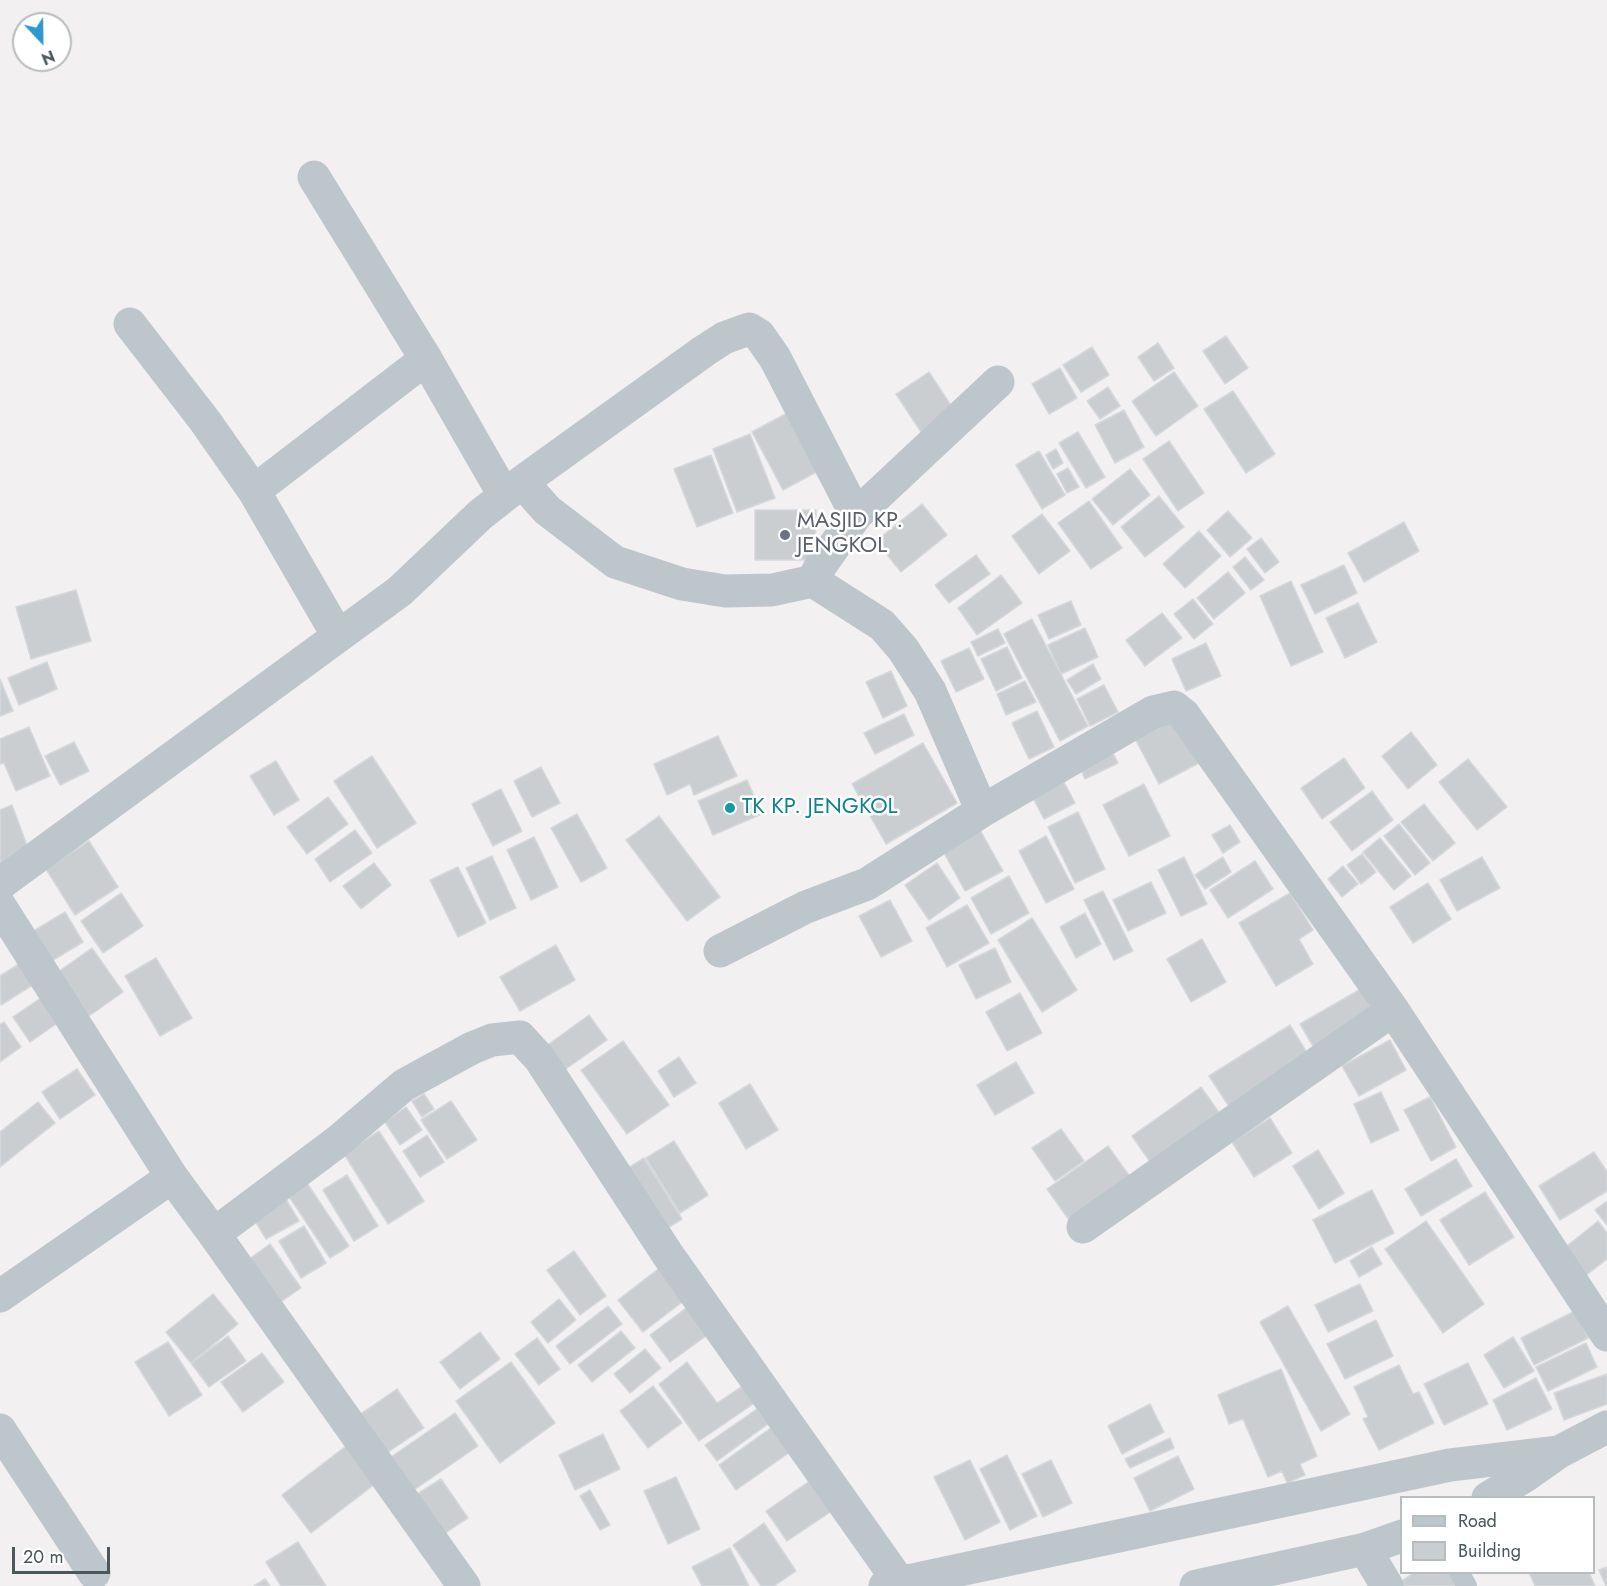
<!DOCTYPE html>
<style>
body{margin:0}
#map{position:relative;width:1607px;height:1586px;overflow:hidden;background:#f2f0f1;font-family:Jost,sans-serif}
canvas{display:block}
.legend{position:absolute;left:1400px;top:1496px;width:195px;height:78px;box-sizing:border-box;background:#fff;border:2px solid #b7bcbd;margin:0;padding:8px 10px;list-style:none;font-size:18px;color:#4a575b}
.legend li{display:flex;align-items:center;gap:12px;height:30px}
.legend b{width:30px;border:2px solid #b7bcbd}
.north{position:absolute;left:12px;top:12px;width:60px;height:60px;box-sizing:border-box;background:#fff;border:2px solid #b7bcbd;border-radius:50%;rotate:158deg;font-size:16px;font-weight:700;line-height:24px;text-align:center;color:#4a575b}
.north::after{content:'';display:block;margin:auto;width:21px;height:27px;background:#2d97cf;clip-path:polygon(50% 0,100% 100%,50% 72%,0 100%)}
.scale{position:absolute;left:12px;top:1547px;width:98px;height:27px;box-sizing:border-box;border:3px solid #4a575b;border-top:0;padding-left:8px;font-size:18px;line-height:21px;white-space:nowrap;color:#4a575b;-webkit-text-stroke:4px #fff;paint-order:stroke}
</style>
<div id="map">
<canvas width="1607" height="1586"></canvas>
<ul class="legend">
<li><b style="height:8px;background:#bdc7cb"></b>Road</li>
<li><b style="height:16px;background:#caced1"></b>Building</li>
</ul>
<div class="north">N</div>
<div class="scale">20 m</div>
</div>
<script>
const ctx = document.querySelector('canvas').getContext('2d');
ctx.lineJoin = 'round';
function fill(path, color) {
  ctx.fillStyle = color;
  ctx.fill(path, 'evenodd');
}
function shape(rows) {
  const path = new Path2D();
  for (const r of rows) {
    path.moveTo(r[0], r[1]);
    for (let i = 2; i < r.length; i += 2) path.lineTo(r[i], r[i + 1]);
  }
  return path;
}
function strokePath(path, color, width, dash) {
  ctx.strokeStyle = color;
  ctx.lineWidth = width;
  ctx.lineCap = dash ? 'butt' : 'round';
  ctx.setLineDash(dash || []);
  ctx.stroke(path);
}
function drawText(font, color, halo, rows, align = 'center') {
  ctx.font = font + ' Jost,sans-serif';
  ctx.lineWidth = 5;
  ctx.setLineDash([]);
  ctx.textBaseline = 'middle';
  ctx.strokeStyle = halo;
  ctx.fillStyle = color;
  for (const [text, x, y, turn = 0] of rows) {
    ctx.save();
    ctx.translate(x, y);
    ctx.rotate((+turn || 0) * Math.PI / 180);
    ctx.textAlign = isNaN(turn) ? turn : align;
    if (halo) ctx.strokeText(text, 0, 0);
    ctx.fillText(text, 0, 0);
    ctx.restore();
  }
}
const building = shape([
 [1226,336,1248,368,1225,384,1203,351,1226,336],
 [1158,343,1174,368,1154,381,1138,357,1158,343],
 [1092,347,1109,375,1081,392,1063,365,1092,347],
 [1060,368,1077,398,1049,414,1032,384,1060,368],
 [929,372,954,410,921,432,896,394,929,372],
 [1174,372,1198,406,1156,436,1132,401,1174,372],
 [1108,387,1120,406,1100,419,1087,401,1108,387],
 [1233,391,1275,454,1246,473,1204,409,1233,391],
 [793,410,824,468,783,490,752,432,793,410],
 [1124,410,1144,447,1115,463,1095,425,1124,410],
 [1078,432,1105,477,1086,488,1059,443,1078,432],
 [750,434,775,498,737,512,713,449,750,434],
 [1169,441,1204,493,1178,511,1143,459,1169,441],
 [1056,449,1063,463,1053,469,1046,455,1056,449],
 [1039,451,1065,495,1042,509,1016,465,1039,451],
 [711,455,733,513,697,527,674,469,711,455],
 [1068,468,1079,487,1067,493,1057,474,1068,468],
 [1130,469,1150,495,1113,525,1092,499,1130,469],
 [1159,496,1184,527,1145,557,1121,527,1159,496],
 [1089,501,1122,548,1091,569,1058,523,1089,501],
 [922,504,947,535,901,572,876,541,922,504],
 [755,510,816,510,815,560,755,560,755,510],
 [1228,511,1252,538,1230,557,1207,530,1228,511],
 [1042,514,1070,551,1039,574,1012,536,1042,514],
 [1404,522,1419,551,1364,582,1348,553,1404,522],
 [1199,531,1221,556,1185,588,1163,564,1199,531],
 [1261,538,1279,562,1265,573,1247,549,1261,538],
 [976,555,990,574,949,603,935,585,976,555],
 [1245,557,1264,580,1251,590,1233,567,1245,557],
 [1344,565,1357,593,1315,614,1301,585,1344,565],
 [1228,572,1245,593,1214,619,1197,598,1228,572],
 [1001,575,1022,603,977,635,958,608,1001,575],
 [1291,581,1323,652,1291,666,1260,596,1291,581],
 [76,590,91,641,31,659,16,607,76,590],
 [1193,599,1213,624,1194,639,1174,614,1193,599],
 [1071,601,1081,625,1049,639,1038,615,1071,601],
 [1358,603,1377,642,1345,658,1326,618,1358,603],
 [1162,613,1182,638,1145,666,1126,640,1162,613],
 [1032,619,1088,726,1060,741,1004,634,1032,619],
 [1085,628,1098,657,1061,674,1048,645,1085,628],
 [998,629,1005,643,978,656,971,642,998,629],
 [1206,643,1221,676,1186,691,1172,659,1206,643],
 [1007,647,1022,678,996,691,981,659,1007,647],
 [969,648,984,679,956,692,941,661,969,648],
 [47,662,57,689,19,705,8,678,47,662],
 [1093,664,1101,679,1076,694,1067,680,1093,664],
 [891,671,907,706,883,718,866,682,891,671],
 [0,679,13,711,0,716,0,679],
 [1025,681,1036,702,1006,715,997,694,1025,681],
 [1104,685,1118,712,1090,726,1077,699,1104,685],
 [1172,710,1199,763,1159,784,1131,731,1172,710],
 [1037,711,1054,747,1029,759,1012,723,1037,711],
 [904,714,914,735,875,754,864,733,904,714],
 [29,727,50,776,16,791,4,763,0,764,0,739,29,727],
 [1411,732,1437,765,1408,789,1382,756,1411,732],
 [718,736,737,776,694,795,690,784,667,795,654,764,718,736],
 [74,742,89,771,60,785,45,756,74,742],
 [923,743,957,803,886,844,852,784,923,743],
 [1108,743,1118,763,1085,779,1076,759,1108,743],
 [372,756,416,823,377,848,334,781,372,756],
 [1344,758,1365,788,1322,819,1301,788,1344,758],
 [1468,759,1507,807,1477,830,1439,782,1468,759],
 [276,761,299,800,274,815,250,776,276,761],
 [541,767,560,803,532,817,514,781,541,767],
 [747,780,762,814,713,835,698,801,747,780],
 [1064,782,1075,803,1044,819,1033,798,1064,782],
 [1144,784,1170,836,1129,856,1103,805,1144,784],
 [501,789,522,831,493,846,472,804,501,789],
 [1372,791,1393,820,1352,851,1330,822,1372,791],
 [328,797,348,824,307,854,287,827,328,797],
 [1424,804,1455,843,1433,861,1401,822,1424,804],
 [12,805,31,856,0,867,0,810,12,805],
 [1078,812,1105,869,1075,883,1048,827,1078,812],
 [577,814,607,868,581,882,551,828,577,814],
 [659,816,720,897,687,921,626,840,659,816],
 [1399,824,1430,863,1415,875,1384,836,1399,824],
 [1230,825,1240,842,1223,853,1212,835,1230,825],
 [355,830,372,853,330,882,315,859,355,830],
 [980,830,1003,871,965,891,943,851,980,830],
 [1046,836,1074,889,1046,903,1019,851,1046,836],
 [534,837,558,887,531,900,507,850,534,837],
 [1380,838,1411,876,1394,890,1363,852,1380,838],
 [89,841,118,887,75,915,46,869,89,841],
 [1362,854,1376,872,1361,884,1347,865,1362,854],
 [492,856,516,908,490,920,466,868,492,856],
 [1184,857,1207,904,1181,916,1158,870,1184,857],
 [1223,857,1231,872,1205,889,1195,875,1223,857],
 [1482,857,1500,888,1457,911,1440,880,1482,857],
 [1255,861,1273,889,1228,918,1210,890,1255,861],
 [374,863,391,885,361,909,343,886,374,863],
 [937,863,960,898,929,920,905,885,937,863],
 [1343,866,1358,884,1342,897,1328,879,1343,866],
 [458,867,486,923,458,937,430,880,458,867],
 [1009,876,1029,913,991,934,971,898,1009,876],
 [1151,882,1166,913,1128,931,1113,900,1151,882],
 [1428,883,1451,919,1413,943,1390,907,1428,883],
 [1103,891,1133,951,1114,960,1084,900,1103,891],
 [121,893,143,926,103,953,81,921,121,893],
 [1290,893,1313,930,1299,939,1313,964,1276,986,1239,923,1290,893],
 [890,900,912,941,881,957,859,916,890,900],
 [967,905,989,943,947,967,926,928,967,905],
 [65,912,83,942,50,962,32,932,65,912],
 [1085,913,1101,944,1076,958,1060,927,1085,913],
 [1032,918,1077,990,1042,1012,998,940,1032,918],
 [1202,939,1226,982,1191,1002,1167,959,1202,939],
 [556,945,575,980,520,1011,500,977,556,945],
 [92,948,123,992,89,1016,58,972,92,948],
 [995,948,1011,982,976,999,959,965,995,948],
 [156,958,192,1018,160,1036,125,976,156,958],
 [25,960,39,981,1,1005,0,976,25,960],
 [1366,986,1383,1015,1317,1053,1300,1024,1366,986],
 [1020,993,1042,1033,1007,1051,986,1012,1020,993],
 [45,995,62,1020,30,1042,13,1017,45,995],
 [589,1015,607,1040,560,1073,542,1049,589,1015],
 [4,1022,21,1047,0,1062,0,1025,4,1022],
 [1290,1025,1314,1064,1234,1114,1209,1076,1290,1025],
 [1390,1040,1406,1070,1359,1096,1342,1066,1390,1040],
 [623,1041,669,1105,627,1134,581,1070,623,1041],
 [679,1057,696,1083,674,1097,658,1071,679,1057],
 [1016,1062,1034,1093,995,1115,977,1085,1016,1062],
 [77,1069,95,1095,60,1119,42,1092,77,1069],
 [750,1084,778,1130,746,1149,719,1103,750,1084],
 [1201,1087,1225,1121,1155,1169,1132,1136,1201,1087],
 [1381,1092,1399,1130,1371,1143,1354,1104,1381,1092],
 [424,1094,434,1109,422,1117,412,1101,424,1094],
 [1430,1097,1456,1147,1431,1161,1404,1110,1430,1097],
 [451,1101,477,1140,447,1159,421,1120,451,1101],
 [38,1102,55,1123,0,1167,0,1132,38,1102],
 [406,1107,422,1130,400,1145,385,1122,406,1107],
 [1270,1118,1292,1153,1254,1177,1232,1142,1270,1118],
 [1061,1129,1084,1161,1055,1181,1032,1148,1061,1129],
 [379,1131,424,1201,388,1224,344,1154,379,1131],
 [427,1135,444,1162,420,1177,403,1151,427,1135],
 [674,1141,708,1195,680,1213,646,1158,674,1141],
 [1108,1146,1133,1181,1072,1224,1047,1189,1108,1146],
 [1318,1150,1344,1193,1319,1209,1293,1166,1318,1150],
 [1594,1152,1607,1172,1607,1191,1560,1220,1539,1186,1594,1152],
 [644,1158,682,1219,663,1231,625,1170,644,1158],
 [1456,1159,1472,1186,1421,1216,1405,1189,1456,1159],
 [301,1174,349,1246,330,1258,282,1186,301,1174],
 [347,1175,378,1226,354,1241,323,1190,347,1175],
 [1372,1190,1394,1233,1335,1263,1313,1220,1372,1190],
 [281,1191,299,1221,266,1239,249,1211,281,1191],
 [1485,1192,1514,1237,1469,1265,1440,1220,1485,1192],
 [1607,1201,1607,1225,1595,1210,1607,1201],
 [1426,1221,1484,1304,1443,1333,1385,1249,1426,1221],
 [1598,1221,1607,1233,1607,1259,1584,1277,1562,1250,1598,1221],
 [304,1226,326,1263,301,1278,279,1241,304,1226],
 [270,1244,301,1288,279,1303,248,1260,270,1244],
 [1372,1247,1382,1264,1359,1277,1350,1261,1372,1247],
 [574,1251,606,1296,580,1315,547,1270,574,1251],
 [666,1263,690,1296,643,1332,618,1300,666,1263],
 [1360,1284,1373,1311,1328,1332,1315,1305,1360,1284],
 [213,1294,238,1324,191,1363,166,1332,213,1294],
 [559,1299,576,1320,548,1343,531,1322,559,1299],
 [693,1303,713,1331,670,1362,650,1335,693,1303],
 [608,1306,622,1324,570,1364,556,1346,608,1306],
 [1288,1306,1350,1414,1321,1431,1260,1322,1288,1306],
 [1575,1311,1588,1338,1534,1365,1521,1338,1575,1311],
 [1376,1320,1393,1356,1345,1379,1327,1344,1376,1320],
 [621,1331,635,1348,592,1382,578,1365,621,1331],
 [480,1332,500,1359,460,1389,440,1362,480,1332],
 [228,1336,246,1361,209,1387,191,1363,228,1336],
 [1513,1337,1534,1371,1504,1388,1484,1355,1513,1337],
 [537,1338,560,1369,539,1385,515,1354,537,1338],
 [168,1342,202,1395,169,1416,135,1362,168,1342],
 [1586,1343,1597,1367,1548,1391,1536,1367,1586,1343],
 [645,1349,661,1368,630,1393,614,1374,645,1349],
 [262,1353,284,1382,243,1412,221,1382,262,1353],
 [511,1362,555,1423,500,1463,456,1401,511,1362],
 [687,1362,717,1403,744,1385,756,1402,699,1441,659,1384,687,1362],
 [1468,1363,1488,1404,1444,1425,1424,1384,1468,1363],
 [1399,1365,1413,1394,1419,1392,1434,1423,1379,1450,1363,1419,1368,1417,1354,1387,1399,1365],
 [1281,1369,1317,1456,1300,1464,1305,1475,1287,1483,1282,1471,1268,1477,1243,1419,1229,1424,1218,1395,1281,1369],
 [1607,1374,1607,1404,1564,1420,1554,1393,1607,1374],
 [1536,1378,1552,1409,1507,1430,1493,1400,1536,1378],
 [653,1386,682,1423,648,1448,620,1411,653,1386],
 [397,1389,424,1428,385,1454,359,1415,397,1389],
 [1150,1404,1164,1432,1122,1454,1108,1426,1150,1404],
 [757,1409,768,1424,717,1461,705,1445,757,1409],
 [455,1413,478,1446,408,1494,385,1461,455,1413],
 [775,1425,793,1450,736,1490,719,1465,775,1425],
 [603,1434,620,1469,575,1490,559,1455,603,1434],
 [1170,1438,1174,1448,1130,1468,1125,1459,1170,1438],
 [346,1446,375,1484,311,1533,282,1495,346,1446],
 [1007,1455,1037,1516,1010,1530,980,1469,1007,1455],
 [1178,1456,1194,1489,1150,1511,1134,1478,1178,1456],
 [970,1460,1000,1522,965,1540,934,1477,970,1460],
 [1051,1460,1072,1503,1043,1517,1022,1474,1051,1460],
 [676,1477,700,1529,668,1544,644,1491,676,1477],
 [814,1478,835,1509,787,1541,766,1511,814,1478],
 [441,1479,468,1518,441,1536,414,1496,441,1479],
 [590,1490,610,1525,600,1530,580,1496,590,1490],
 [764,1523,796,1571,774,1586,761,1586,733,1545,764,1523],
 [298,1542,326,1586,281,1586,266,1562,298,1542],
 [730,1548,749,1586,702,1586,692,1567,730,1548],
 [1607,1567,1607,1586,1606,1586,1599,1570,1607,1567],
 [1415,1572,1450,1572,1457,1586,1394,1586,1415,1572],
 [1529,1572,1589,1572,1595,1586,1535,1586,1529,1572],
 [265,1579,270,1586,254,1586,265,1579]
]);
fill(building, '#caced1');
strokePath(building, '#d5d8db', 1.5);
strokePath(shape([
 [1459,1572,1467,1586]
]), '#bdc7cb', 20);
strokePath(shape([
 [314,177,426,359,504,495],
 [130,324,205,421,254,491,338,636],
 [522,482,704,351,724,338,749,329,759,335,775,358,856,515],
 [254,491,426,359],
 [813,581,821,565,856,515,998,382],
 [0,884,400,591,480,515,522,482,547,510,615,562,682,584,725,591,772,590,813,581,882,625,903,649,930,691,982,811,1153,712,1174,707,1184,715,1393,1010,1607,1335],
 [0,906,172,1177],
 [720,951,806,907,867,884,982,811],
 [1083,1227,1393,1010],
 [214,1234,464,1586],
 [0,1296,172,1177,214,1234,337,1142,404,1085,472,1048,492,1040,520,1037,540,1059,668,1255,902,1586],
 [0,1430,94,1573],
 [1488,1498,1525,1476,1559,1452,1607,1427],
 [1365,1549,1387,1586],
 [885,1586,1450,1465,1559,1452],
 [1196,1586,1365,1549,1402,1536]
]), '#bdc7cb', 33);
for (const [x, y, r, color] of [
 [785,535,6,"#6b7280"],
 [730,808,6,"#0f9aa8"]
]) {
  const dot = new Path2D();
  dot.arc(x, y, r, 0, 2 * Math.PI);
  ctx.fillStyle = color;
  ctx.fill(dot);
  strokePath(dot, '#fff', 2);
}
drawText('22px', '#5b616d', '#fff', [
 ["MASJID KP.",797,522],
 ["JENGKOL",797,547]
], 'left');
drawText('22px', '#0d838f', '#fff', [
 ["TK KP. JENGKOL",742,808]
], 'left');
</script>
